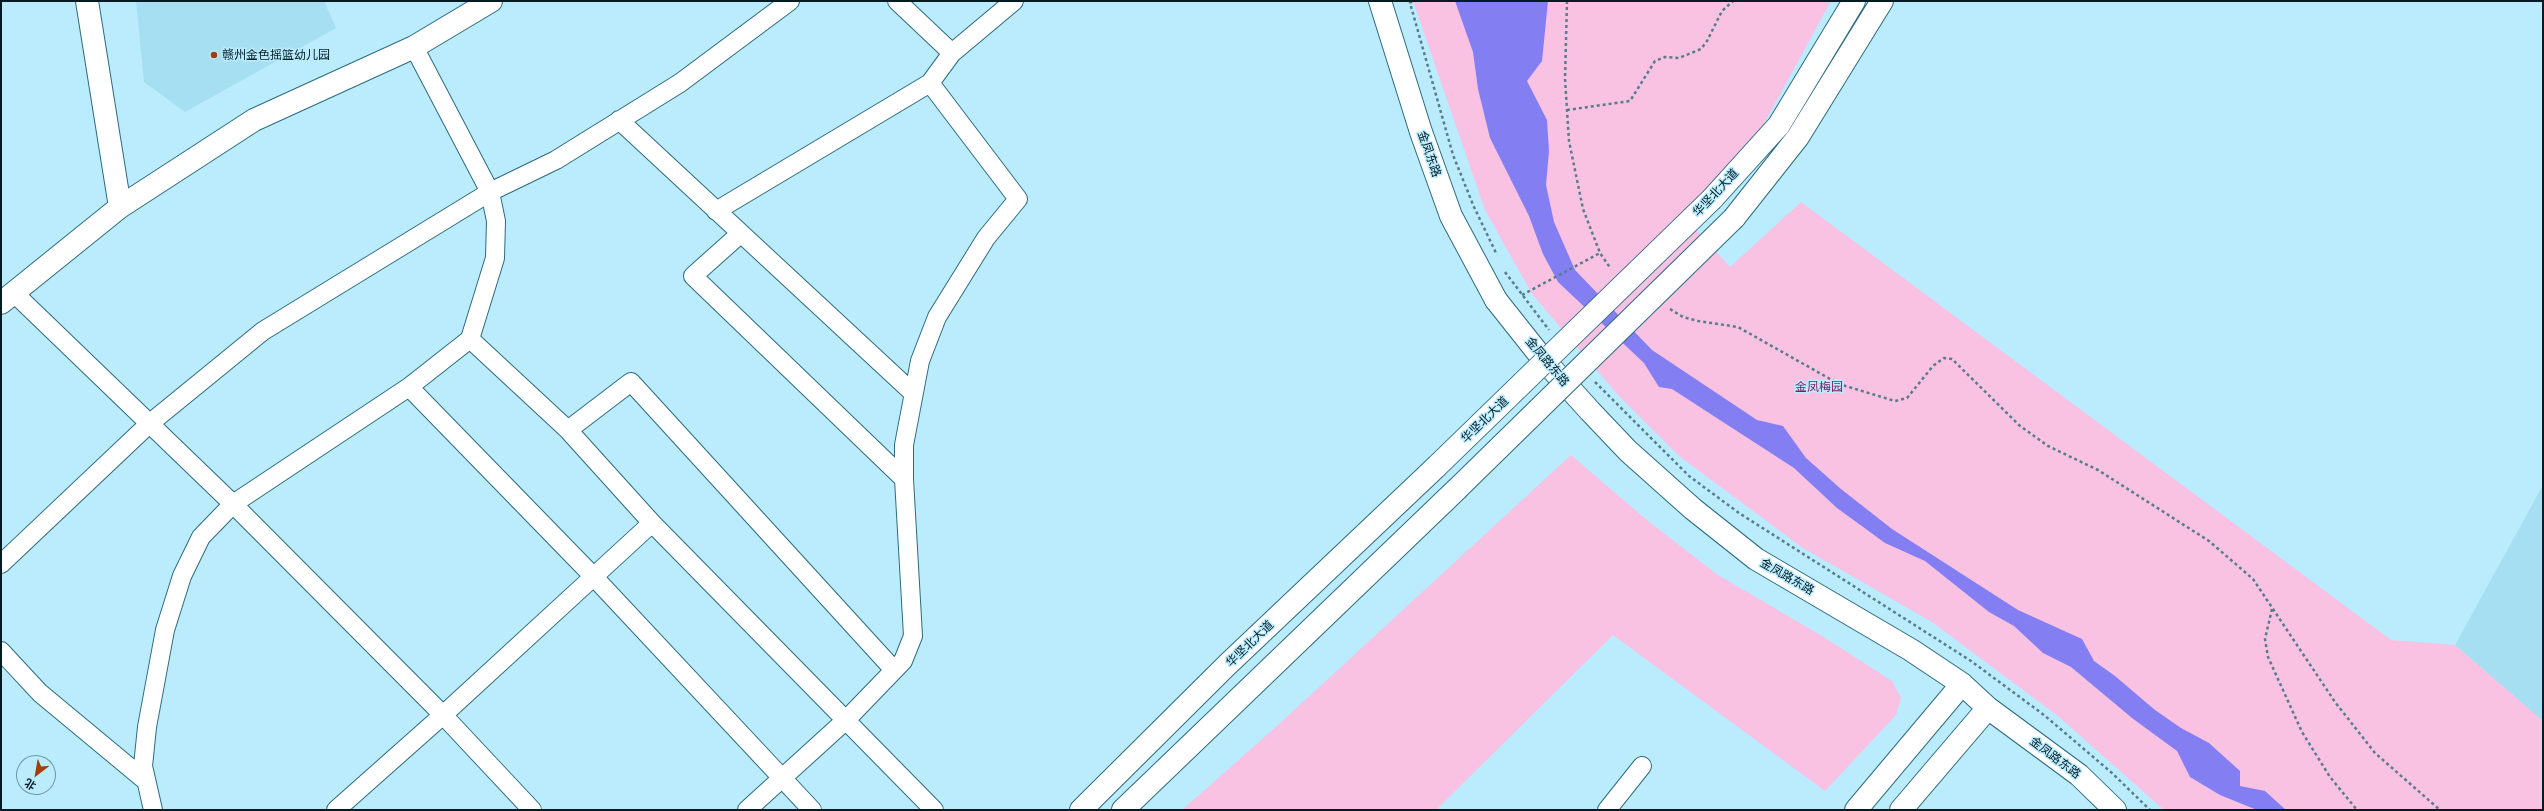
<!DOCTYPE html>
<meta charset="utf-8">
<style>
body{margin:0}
#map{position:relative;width:2544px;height:811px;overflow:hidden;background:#baecfe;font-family:Cabin,"Noto Sans SC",sans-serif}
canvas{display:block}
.frame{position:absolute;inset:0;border:2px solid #021b23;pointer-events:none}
.north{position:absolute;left:16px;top:755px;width:40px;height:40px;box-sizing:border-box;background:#baecfe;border:1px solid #7098a6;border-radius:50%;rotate:211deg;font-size:11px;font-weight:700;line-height:16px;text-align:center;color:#021b23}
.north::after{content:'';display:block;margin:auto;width:14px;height:18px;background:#a23e0a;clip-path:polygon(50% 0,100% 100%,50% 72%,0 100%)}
</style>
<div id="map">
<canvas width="2544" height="811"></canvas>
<div class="frame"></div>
<div class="north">北</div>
</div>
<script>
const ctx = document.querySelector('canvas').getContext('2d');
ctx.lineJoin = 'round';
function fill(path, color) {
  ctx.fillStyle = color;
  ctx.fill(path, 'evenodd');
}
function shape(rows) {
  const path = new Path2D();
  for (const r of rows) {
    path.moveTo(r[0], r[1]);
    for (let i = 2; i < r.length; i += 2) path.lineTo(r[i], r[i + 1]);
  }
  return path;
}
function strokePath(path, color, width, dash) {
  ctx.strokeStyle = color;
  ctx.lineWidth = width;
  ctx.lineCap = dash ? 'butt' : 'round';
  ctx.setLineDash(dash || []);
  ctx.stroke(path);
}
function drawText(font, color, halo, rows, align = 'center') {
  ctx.font = font + ' Cabin,"Noto Sans SC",sans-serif';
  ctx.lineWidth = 3;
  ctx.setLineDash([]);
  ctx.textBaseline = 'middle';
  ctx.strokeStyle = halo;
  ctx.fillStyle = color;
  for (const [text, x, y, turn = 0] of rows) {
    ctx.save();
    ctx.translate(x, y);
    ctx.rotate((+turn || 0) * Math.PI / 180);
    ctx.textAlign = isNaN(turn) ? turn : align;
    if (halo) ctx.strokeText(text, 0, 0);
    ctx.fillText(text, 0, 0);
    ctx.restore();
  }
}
fill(shape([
 [136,1,324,1,336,28,185,112,144,82],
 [2543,485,2543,721,2455,645]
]), '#a6def2');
fill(shape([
 [1413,1,1831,1,1755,140,1690,223,1730,267,1801,202,2391,640,2455,645,2543,721,2543,810,2164,810,2058,716,1932,622,1803,548,1679,456,1618,395,1532,294,1485,210],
 [1571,455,1648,521,1718,575,1822,636,1892,681,1901,698,1896,715,1825,791,1613,635,1436,810,1182,810,1278,725]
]), '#f9c1e2');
fill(shape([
 [1455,1,1548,1,1542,61,1527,81,1547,120,1549,151,1546,185,1554,222,1575,270,1652,350,1757,420,1783,426,1806,458,1841,489,1892,529,2018,610,2082,639,2094,661,2115,676,2155,710,2181,728,2209,743,2240,771,2240,786,2265,791,2286,810,2257,810,2220,795,2190,777,2177,751,2132,718,2071,667,2043,653,2014,626,1989,612,1925,561,1885,543,1837,508,1794,468,1672,389,1659,387,1644,363,1558,282,1543,254,1529,216,1490,138,1478,89,1473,52]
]), '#837ff3');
const minor = shape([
 [952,53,1014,1],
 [619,120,913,393],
 [716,211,930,83],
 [740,234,693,276,904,479],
 [13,292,233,504,443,715,532,810],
 [470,339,568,430,652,523,934,810],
 [409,387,593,576,812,810],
 [568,430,631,382,894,670],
 [1,564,149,424,263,331,490,192,556,160,680,83,790,1],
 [1,651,40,693,146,781],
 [153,810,143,766,147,727,165,630,182,576,201,537,233,504,409,387,470,339,495,258,496,221,490,192,414,47],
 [336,810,443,715,652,523],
 [747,810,846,720,903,661,913,636,904,479,904,445,920,361,937,317,986,238,1018,199,930,83,952,53,897,1],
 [1607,810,1642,766]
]);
const tertiary = shape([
 [87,1,120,207],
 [1496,300,1542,358,1590,411,1628,451,1693,509,1756,559,1911,650,1962,684,1988,708,2079,775,2115,810],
 [1,303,120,207,254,120,414,47,491,1],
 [1856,810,1962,684],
 [1901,810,1988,708]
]);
const secondary = shape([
 [1380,1,1421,132,1451,216,1496,300],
 [1712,199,1779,125,1854,1],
 [1734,218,1798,137,1882,1],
 [1081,810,1227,665,1436,467],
 [1123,810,1457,489]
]);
strokePath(minor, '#2c6b7f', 20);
strokePath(tertiary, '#2c6b7f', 24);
strokePath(secondary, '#2c6b7f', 24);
strokePath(shape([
 [1412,1,1410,3,1453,155,1474,207,1497,255],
 [1567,1,1565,79,1569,141,1583,209,1600,253,1611,269],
 [1567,110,1630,101,1655,61,1665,57,1679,58,1701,49,1707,41,1722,11,1733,1],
 [1505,272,1549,330],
 [1522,295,1600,253],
 [1670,309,1683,317,1698,321,1738,327,1839,384,1895,401,1907,398,1933,366,1944,358,1952,359,2019,425,2048,446,2098,470,2209,541,2253,579,2335,702,2375,753,2440,810],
 [1595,382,1689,476,1739,513,1971,661,2044,715,2112,773,2150,810],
 [2272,609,2265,639,2268,657,2302,732,2330,777,2357,810]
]), '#587c89', 2.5, [3, 3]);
strokePath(minor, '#fff', 18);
strokePath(tertiary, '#fff', 22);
strokePath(secondary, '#fff', 22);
const secondaryBridge = shape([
 [1436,467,1712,199],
 [1457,489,1734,218]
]);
strokePath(secondaryBridge, '#2c6b7f', 24, []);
strokePath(secondaryBridge, '#fff', 22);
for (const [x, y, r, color] of [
 [214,55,4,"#a23e0a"]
]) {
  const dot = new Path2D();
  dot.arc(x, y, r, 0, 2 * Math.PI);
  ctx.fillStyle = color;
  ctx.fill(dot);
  strokePath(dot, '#baecfe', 1.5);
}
drawText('12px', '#021b23', '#baecfe', [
 ["赣州金色摇篮幼儿园",222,55]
], 'left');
drawText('12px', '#021b23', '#baecfe', [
 ["金凤东路",1429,154,71],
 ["华坚北大道",1716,193,-47],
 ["金凤路东路",1547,362,50],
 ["华坚北大道",1485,420,-44],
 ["金凤路东路",1787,577,30],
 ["华坚北大道",1250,644,-44],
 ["金凤路东路",2055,758,37]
]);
drawText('12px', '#831a65', '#baecfe', [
 ["金凤梅园",1819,387]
]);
</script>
